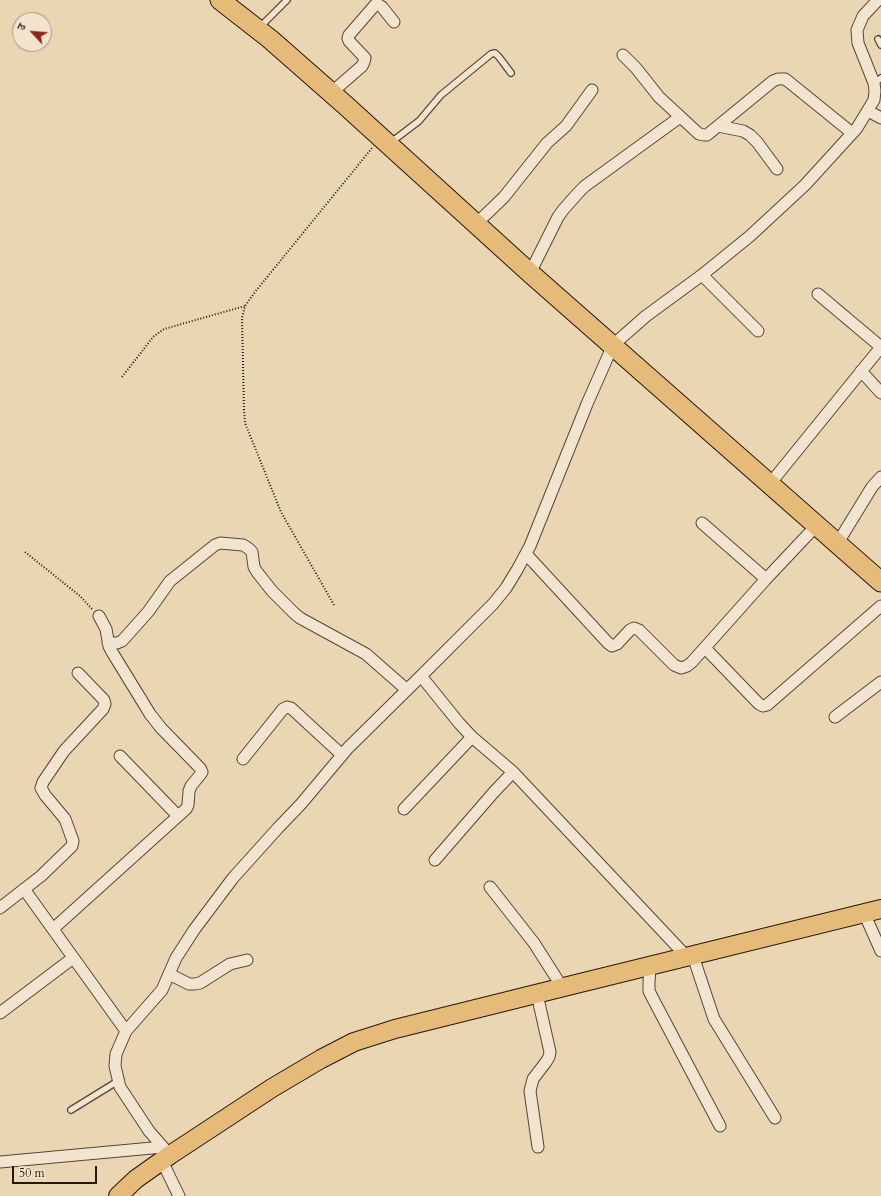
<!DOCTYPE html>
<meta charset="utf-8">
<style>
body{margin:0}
#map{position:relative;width:881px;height:1196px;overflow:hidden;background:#ebd6b3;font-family:Cardo,"Noto Serif Devanagari",serif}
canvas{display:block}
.north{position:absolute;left:12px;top:12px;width:40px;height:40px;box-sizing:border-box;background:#f2e4ce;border:1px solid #a09280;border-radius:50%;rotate:296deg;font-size:11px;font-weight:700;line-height:16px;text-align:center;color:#26160c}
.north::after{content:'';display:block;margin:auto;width:14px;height:18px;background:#8f2418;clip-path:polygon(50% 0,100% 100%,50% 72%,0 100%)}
.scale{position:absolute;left:12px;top:1166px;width:85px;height:18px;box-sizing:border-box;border:2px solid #26160c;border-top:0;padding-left:5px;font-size:12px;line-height:14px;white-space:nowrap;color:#26160c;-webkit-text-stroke:3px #f2e4ce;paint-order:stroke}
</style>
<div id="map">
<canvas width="881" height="1196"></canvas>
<div class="north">उ</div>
<div class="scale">50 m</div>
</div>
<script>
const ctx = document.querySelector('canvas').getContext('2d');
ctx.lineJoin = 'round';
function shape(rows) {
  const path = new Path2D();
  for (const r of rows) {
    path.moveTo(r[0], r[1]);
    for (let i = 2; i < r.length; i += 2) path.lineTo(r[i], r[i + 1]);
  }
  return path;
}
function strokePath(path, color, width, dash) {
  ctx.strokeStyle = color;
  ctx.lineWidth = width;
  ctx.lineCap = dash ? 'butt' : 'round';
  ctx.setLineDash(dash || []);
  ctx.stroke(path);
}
const service = shape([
 [259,28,287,0],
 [878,39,881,45],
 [874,83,881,78],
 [390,143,419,121,441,95,491,54,495,53,499,57,511,73],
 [71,1110,118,1081]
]);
const minor = shape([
 [623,55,636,68,659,97,699,134,704,135,707,135,773,81,778,79,785,79,789,82,852,133],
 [331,93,362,66,364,62,365,58,349,41,348,38,349,35,375,5,379,5,382,7,394,22],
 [868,111,881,118],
 [718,126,743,131,750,135,757,142,777,169],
 [476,224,504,197,547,143,566,126,592,90],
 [530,273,558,217,563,210,578,193,585,186,680,117],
 [702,275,758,331],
 [818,294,881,347],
 [861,371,881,393],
 [769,485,881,347],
 [702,523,766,579],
 [837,544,872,487,881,477],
 [526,554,608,643,612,646,617,644,630,630,634,628,639,630,674,665,681,668,687,666,692,662,766,579,816,526],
 [108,643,117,643,122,641,148,612,170,581,215,545,220,543,243,545,248,548,252,552,254,567,257,572,272,591,294,613,300,618,366,654,407,690],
 [705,648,759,704,763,706,767,705,881,606],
 [421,676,459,723,472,737,513,772,687,957],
 [835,717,881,682],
 [120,756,178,816],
 [243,759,283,709,287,707,291,708,342,755],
 [404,809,472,737],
 [435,860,494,792,513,772],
 [490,887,534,943,562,987],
 [24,889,126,1031],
 [0,908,41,876,72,846,73,841,65,819,45,795,41,788,43,782,64,751,103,709,105,704,104,700,78,673],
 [864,913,881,951],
 [53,929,186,809,188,805,189,791,191,786,200,775,202,772,200,768,161,728,150,714,112,652,109,646,106,629,99,616],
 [693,956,714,1019,775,1118],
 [650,966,649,983,649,991,652,997,720,1126],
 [169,974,189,984,195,984,200,983,230,964,247,960],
 [537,994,550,1052,549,1057,546,1062,533,1079,530,1091,538,1147],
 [0,1013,73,958],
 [170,1155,149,1131,120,1087,115,1066,116,1054,126,1031,162,990,176,958,194,930,233,878,278,828,301,804,348,748,421,676,493,604,506,588,517,570,530,546,587,404,613,345,646,316,702,275,750,236,805,185,857,128,874,100,875,91,874,83,858,43,857,30,863,16,878,0],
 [162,1161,179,1196],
 [0,1162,163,1147]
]);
const primary = shape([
 [118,1196,136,1179,170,1155,272,1088,321,1059,354,1042,395,1029,576,984,881,909]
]);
const trunk = shape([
 [220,0,270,39,344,104,530,273,881,582]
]);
strokePath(service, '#574636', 8);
strokePath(minor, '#574636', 13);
strokePath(primary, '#26160c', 20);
strokePath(trunk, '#26160c', 21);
strokePath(shape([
 [122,377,153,337,164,329,245,306],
 [25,552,80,596,92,609],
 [334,605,281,512,245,423,244,410,242,318,245,306,255,292,372,148]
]), '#26160c', 2, [1, 2]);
strokePath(service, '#f2e4ce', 5.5);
strokePath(minor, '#f2e4ce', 11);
strokePath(primary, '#e6bb7a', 18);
strokePath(trunk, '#e6bb7a', 19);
</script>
